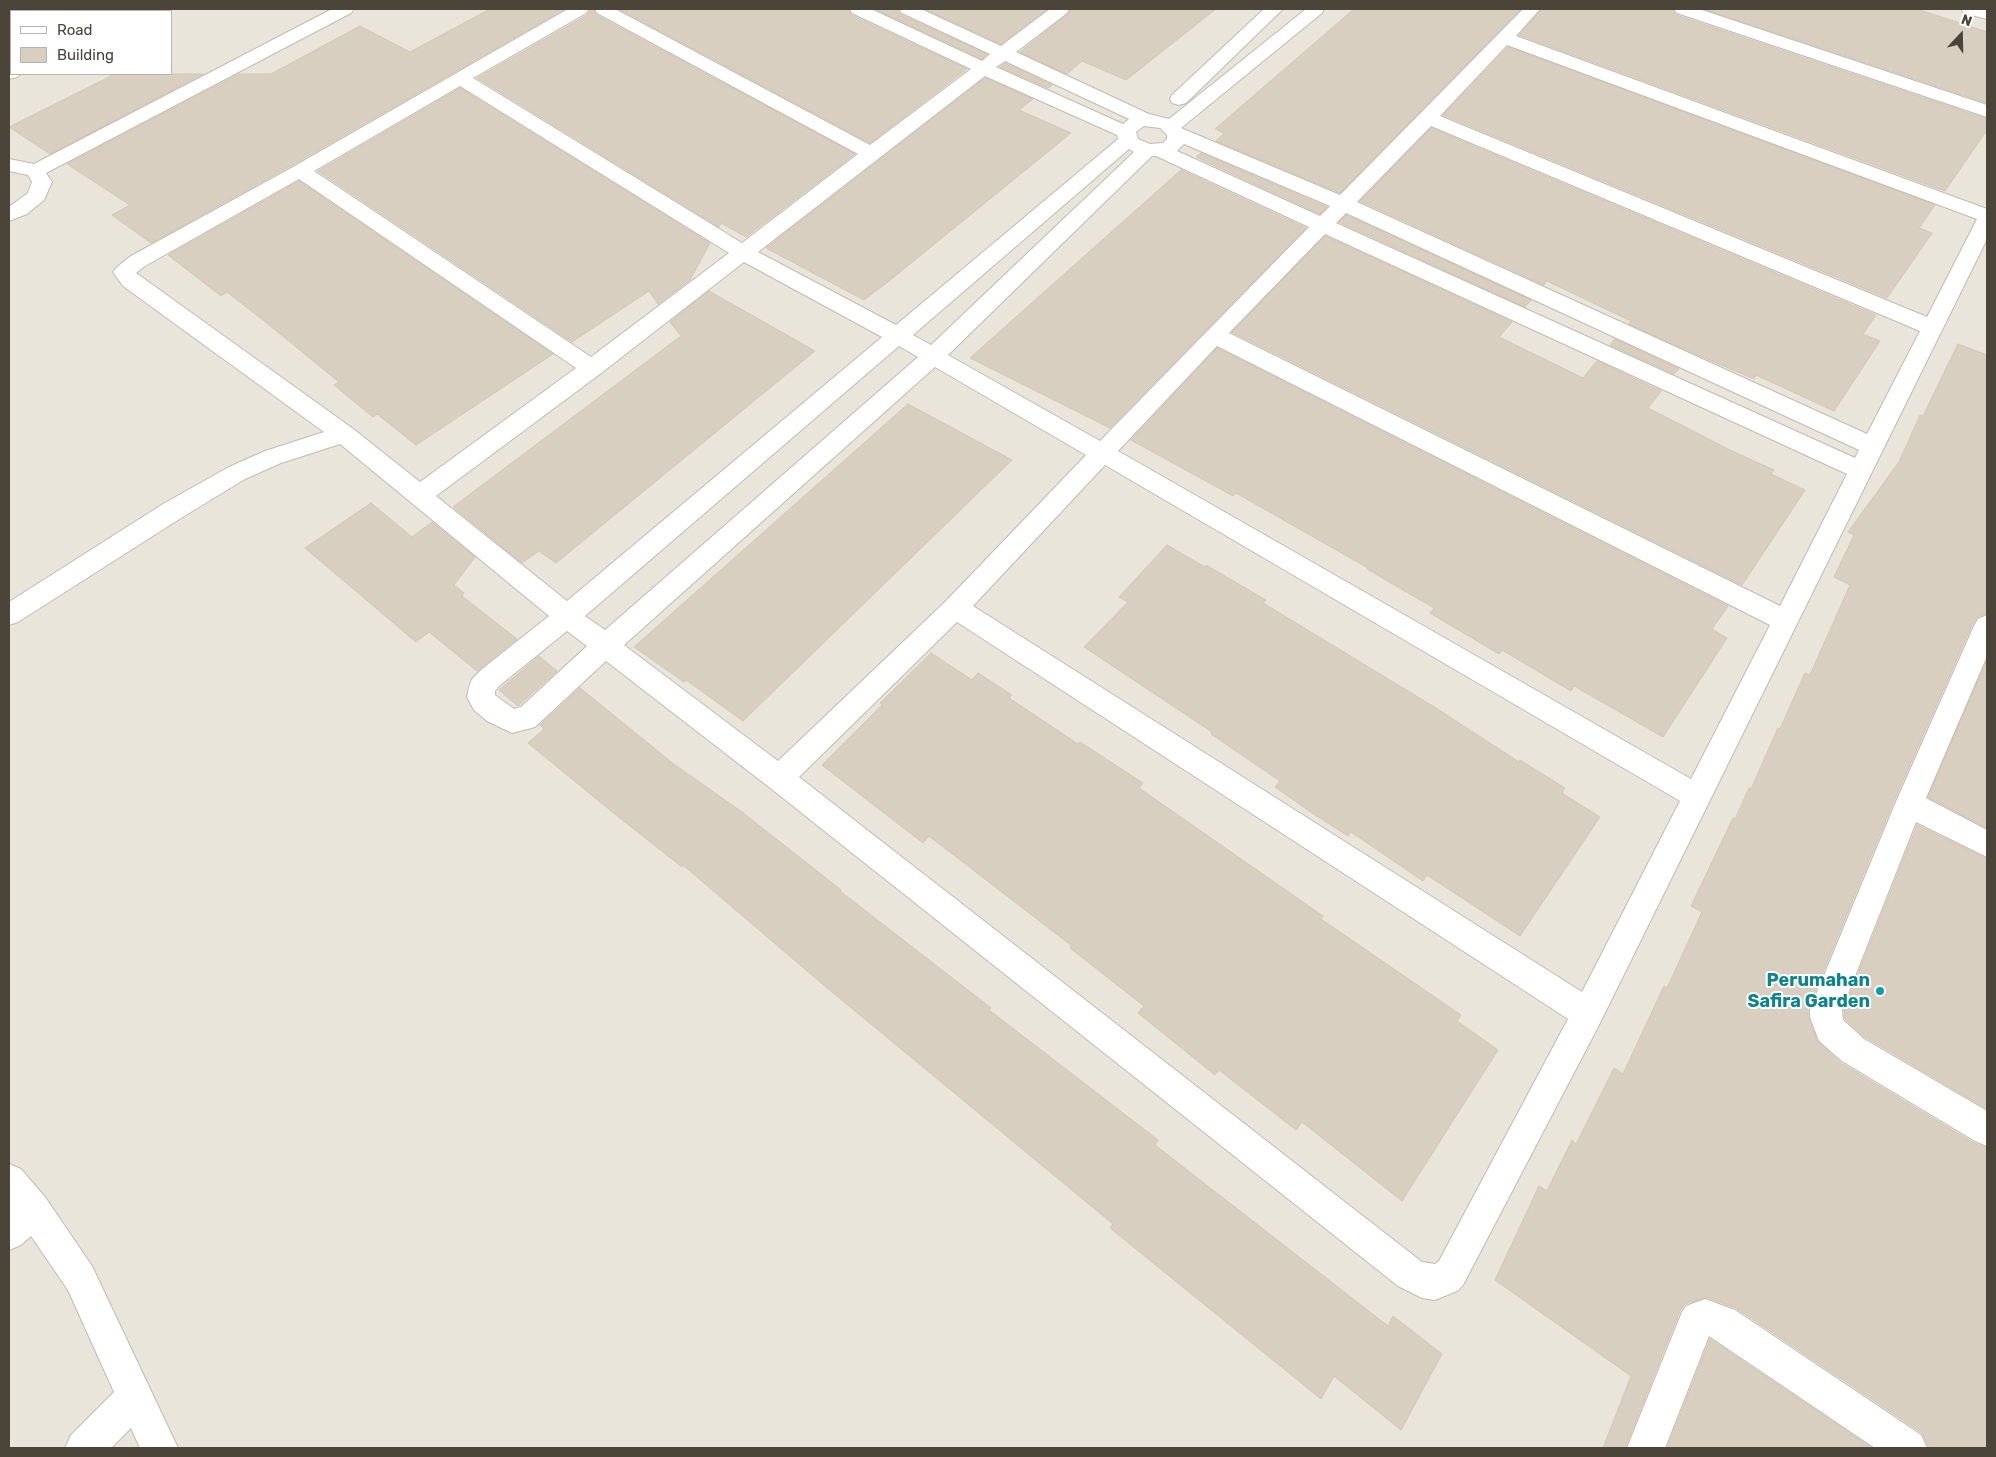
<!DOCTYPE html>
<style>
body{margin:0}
#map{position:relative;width:1996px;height:1457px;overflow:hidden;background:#f6f3ec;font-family:Rubik,sans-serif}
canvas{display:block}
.frame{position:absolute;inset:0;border:10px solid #4b4439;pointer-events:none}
.legend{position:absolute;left:10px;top:10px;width:162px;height:65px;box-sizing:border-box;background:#fff;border:1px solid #b7b4b0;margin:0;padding:6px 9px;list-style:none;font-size:15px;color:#4b4439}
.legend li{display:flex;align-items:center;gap:10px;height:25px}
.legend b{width:25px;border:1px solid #b7b4b0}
.north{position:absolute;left:1936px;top:10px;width:50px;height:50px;-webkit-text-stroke:4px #fff;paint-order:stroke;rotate:21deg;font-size:14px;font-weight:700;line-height:20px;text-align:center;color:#4b4439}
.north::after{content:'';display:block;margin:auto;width:18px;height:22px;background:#4b4439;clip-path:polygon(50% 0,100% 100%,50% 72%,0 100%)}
</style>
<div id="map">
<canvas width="1996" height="1457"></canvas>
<div class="frame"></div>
<ul class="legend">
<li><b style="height:6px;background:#fff"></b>Road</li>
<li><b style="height:14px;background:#d8cfc1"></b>Building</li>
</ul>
<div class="north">N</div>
</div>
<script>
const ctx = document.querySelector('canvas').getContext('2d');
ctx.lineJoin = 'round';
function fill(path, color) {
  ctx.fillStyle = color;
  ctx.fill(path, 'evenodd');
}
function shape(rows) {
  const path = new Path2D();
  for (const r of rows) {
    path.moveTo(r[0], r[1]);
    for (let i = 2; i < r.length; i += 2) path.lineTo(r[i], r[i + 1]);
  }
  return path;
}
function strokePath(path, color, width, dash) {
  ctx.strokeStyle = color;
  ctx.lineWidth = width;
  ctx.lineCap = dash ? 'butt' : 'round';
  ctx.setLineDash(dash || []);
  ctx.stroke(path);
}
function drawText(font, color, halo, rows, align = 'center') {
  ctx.font = font + ' Rubik,sans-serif';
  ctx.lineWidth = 4;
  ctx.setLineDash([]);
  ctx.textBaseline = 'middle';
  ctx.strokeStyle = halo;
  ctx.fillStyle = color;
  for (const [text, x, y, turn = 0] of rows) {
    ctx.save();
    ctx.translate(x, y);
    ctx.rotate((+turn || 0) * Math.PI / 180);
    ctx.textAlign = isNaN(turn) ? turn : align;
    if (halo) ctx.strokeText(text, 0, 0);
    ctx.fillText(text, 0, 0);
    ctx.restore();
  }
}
fill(shape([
 [9,9,1987,9,1987,1448,9,1448],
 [11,11,171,11,171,74,11,74]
]), '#eae5da');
const building = shape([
 [490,9,565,9,292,165,151,243,112,215,130,205,67,164,239,74,271,74,360,26,410,52,490,9],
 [591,9,593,9,596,15,855,154,746,237,721,223,719,227,477,78,587,15,591,9],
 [619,9,848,9,851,15,967,69,870,143,619,9],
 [875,9,897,9,901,15,987,54,982,59,875,9],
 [925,9,1047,9,1001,44,925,9],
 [1071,9,1216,9,1126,80,1082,61,1067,74,1020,52,1068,14,1071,9],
 [1354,9,1521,9,1340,193,1216,141,1224,133,1215,129,1354,9],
 [1542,9,1672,9,1676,15,1987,119,1987,130,1945,191,1519,35,1542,9],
 [1704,9,1917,9,1987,32,1987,103,1704,9],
 [1508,47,1935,205,1919,228,1932,233,1887,298,1443,115,1508,47],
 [1005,63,1052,85,1048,88,1000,67,1005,63],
 [115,74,203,74,50,154,9,127,115,74],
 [985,78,1033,99,1019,110,1071,133,889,281,864,300,766,248,985,78],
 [460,88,710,243,690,280,658,304,649,291,572,342,318,171,460,88],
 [1431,128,1876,315,1863,334,1880,341,1834,411,1756,375,1754,379,1691,352,1629,324,1631,321,1547,281,1544,285,1360,201,1431,128],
 [1201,153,1327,207,1320,214,1196,157,1201,153],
 [1181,170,1306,228,1110,428,970,358,1181,170],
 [299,181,553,354,416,445,377,414,373,417,334,385,339,382,263,320,227,292,221,296,168,255,299,181],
 [1346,215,1531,300,1525,307,1339,222,1346,215],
 [1325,236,1512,322,1499,337,1583,378,1597,361,1661,391,1648,408,1732,451,1774,470,1771,474,1805,490,1742,585,1232,332,1325,236],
 [709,291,815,351,556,563,539,551,522,563,453,507,681,336,670,322,709,291],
 [1615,339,1679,369,1674,374,1610,345,1615,339],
 [1958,344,1987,355,1987,613,1977,617,1972,625,1893,803,1808,1008,1808,1017,1818,1042,1841,1063,1974,1143,1987,1148,1987,1448,1929,1448,1922,1433,1736,1308,1706,1297,1685,1304,1680,1311,1625,1448,1603,1448,1631,1376,1495,1280,1539,1186,1547,1191,1572,1140,1576,1144,1614,1068,1623,1074,1664,986,1667,988,1702,912,1691,906,1733,818,1735,819,1749,788,1751,789,1778,728,1780,729,1805,673,1810,675,1850,585,1834,577,1854,535,1848,532,1899,462,1920,415,1923,416,1958,344],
 [1217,348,1728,606,1712,629,1727,638,1663,737,1574,686,1571,691,1502,650,1499,654,1430,613,1434,608,1367,569,1368,568,1236,493,1233,496,1131,440,1217,348],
 [908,404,1012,460,743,721,686,680,684,682,634,647,908,404],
 [371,503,412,537,432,522,475,557,454,585,464,593,462,596,517,639,477,671,429,632,416,642,305,548,371,503],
 [1167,545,1205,567,1206,565,1266,600,1263,603,1436,708,1519,762,1520,760,1565,788,1562,793,1600,817,1520,936,1427,875,1423,881,1351,832,1348,836,1312,813,1275,787,1280,781,1211,734,1212,732,1084,647,1128,602,1119,597,1167,545],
 [931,653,972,680,978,673,1012,695,1009,698,1078,744,1080,742,1143,783,1139,788,1323,916,1321,919,1461,1015,1457,1021,1498,1050,1402,1201,1302,1122,1296,1130,1219,1070,1215,1075,1138,1013,1144,1006,1070,948,1072,946,929,836,923,843,822,765,882,705,880,703,931,653],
 [539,656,557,671,518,706,499,690,539,656],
 [1987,660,1987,828,1928,797,1987,660],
 [580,688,675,765,742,812,841,890,840,891,991,1008,989,1010,1158,1140,1155,1145,1388,1326,1393,1316,1442,1354,1401,1430,1334,1376,1321,1399,1110,1228,1113,1224,820,982,683,865,682,867,616,815,528,743,544,729,540,725,580,688],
 [1917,825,1987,859,1987,1109,1865,1037,1845,1019,1844,1009,1917,825],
 [1710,1339,1872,1448,1667,1448,1710,1339]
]);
fill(building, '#d8cfc1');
strokePath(building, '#d3c7b4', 1);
const minor = shape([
 [130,9,151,9,149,11,129,11,130,9],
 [332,9,354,9,351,13,46,173,52,182,44,200,27,214,9,221,9,207,28,193,32,182,28,175,9,171,9,159,34,164,332,9],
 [568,9,589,9,586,13,473,78,742,243,858,154,597,13,595,9,615,9,870,145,971,69,852,13,850,9,871,9,982,61,990,54,902,13,899,9,921,9,1001,46,1050,9,1069,9,1067,13,1016,52,1149,114,1169,119,1306,9,1324,9,1322,13,1181,128,1340,195,1523,9,1540,9,1516,36,1987,209,1987,239,1599,1025,1463,1285,1457,1291,1435,1300,1422,1298,1398,1286,769,787,606,661,535,727,512,733,487,721,474,710,467,697,469,687,472,679,481,670,549,616,340,444,281,463,245,479,181,518,18,622,9,625,9,602,163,504,229,467,265,451,324,432,123,286,113,272,117,267,131,256,293,167,568,9],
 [1507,45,1977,219,1927,317,1440,116,1507,45],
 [1005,61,1129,119,1123,124,996,67,1005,61],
 [985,76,1117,135,1118,139,896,325,758,252,985,76],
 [460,86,729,253,591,357,314,171,460,86],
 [1144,126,1160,128,1167,135,1167,139,1163,143,1150,144,1138,139,1136,132,1144,126],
 [1431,126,1920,331,1867,434,1357,202,1431,126],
 [1184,144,1330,206,1320,216,1177,151,1184,144],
 [1129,149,1134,152,931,345,913,335,1129,149],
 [1152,156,1156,156,1309,227,1100,441,948,355,1152,156],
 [299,179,576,368,420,482,352,428,136,273,145,266,299,179],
 [1346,213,1859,450,1855,458,1336,223,1346,213],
 [1325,234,1847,474,1780,606,1229,333,1325,234],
 [744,262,882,337,567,601,436,496,600,374,744,262],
 [899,346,918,357,605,630,585,616,899,346],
 [1217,346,1770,625,1691,779,1118,451,1217,346],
 [935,367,1086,455,946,601,778,761,624,645,935,367],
 [1105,465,1680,801,1582,992,973,606,1105,465],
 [957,622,1568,1019,1439,1261,1435,1264,1422,1262,799,777,957,622],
 [567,631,587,646,521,707,514,709,495,695,495,691,499,686,567,631],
 [1264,9,1283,9,1186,103,1179,105,1172,103,1170,99,1172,95,1264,9],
 [1674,9,1699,9,1987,105,1987,117,1677,13,1674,9],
 [1961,9,1987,9,1987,19,1964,13,1961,9],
 [9,68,11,68,11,74,20,74,17,77,9,79,9,68],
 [1987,615,1987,656,1926,798,1987,830,1987,857,1916,822,1842,1009,1843,1020,1864,1039,1987,1111,1987,1146,1975,1141,1842,1061,1819,1041,1810,1017,1810,1009,1895,804,1974,626,1978,619,1987,615],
 [9,1164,21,1169,45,1197,92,1266,178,1448,140,1448,131,1428,111,1448,65,1448,71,1435,114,1392,68,1290,31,1236,21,1245,9,1250,9,1164],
 [1705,1299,1735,1310,1921,1435,1927,1448,1875,1448,1709,1336,1665,1448,1627,1448,1682,1312,1686,1306,1705,1299]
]);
strokePath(minor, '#c2bbae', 2);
fill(minor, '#fff');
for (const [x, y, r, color] of [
 [1880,991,5,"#0f9aa8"]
]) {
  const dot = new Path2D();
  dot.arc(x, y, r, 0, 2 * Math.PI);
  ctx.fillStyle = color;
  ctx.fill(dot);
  strokePath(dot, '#fff', 2);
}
drawText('bold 18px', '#0d838f', '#fff', [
 ["Perumahan",1870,981],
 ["Safira Garden",1870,1002]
], 'right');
</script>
